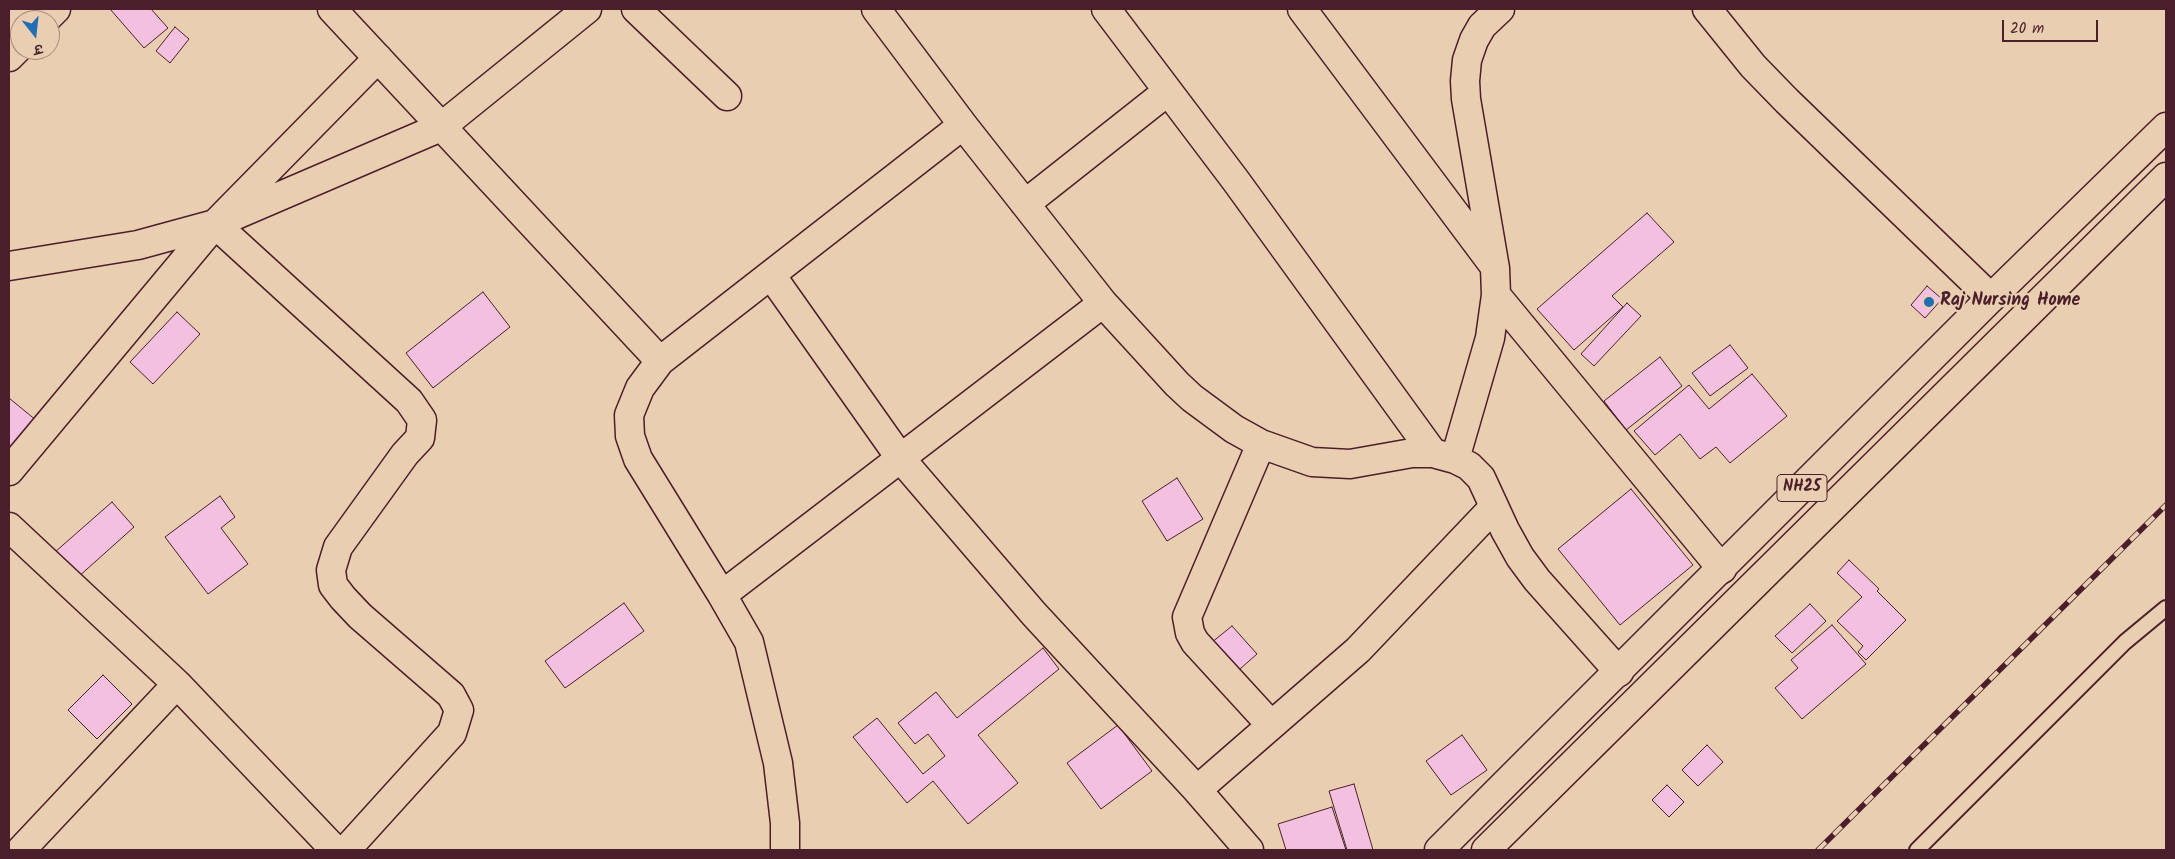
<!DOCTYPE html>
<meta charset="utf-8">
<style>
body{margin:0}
#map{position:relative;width:2175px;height:859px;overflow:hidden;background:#eaceb1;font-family:Kalam,"Playpen Sans Deva",sans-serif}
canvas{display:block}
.frame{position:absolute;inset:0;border:10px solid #4a1f2b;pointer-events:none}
.north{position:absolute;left:10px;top:10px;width:50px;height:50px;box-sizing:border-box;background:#eaceb1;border:1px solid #aa887b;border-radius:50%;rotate:164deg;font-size:14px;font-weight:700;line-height:20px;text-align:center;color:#4a1f2b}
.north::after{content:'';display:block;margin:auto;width:18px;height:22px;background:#1f6fb2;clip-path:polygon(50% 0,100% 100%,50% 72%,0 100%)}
.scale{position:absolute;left:2002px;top:20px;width:96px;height:22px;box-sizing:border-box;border:2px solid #4a1f2b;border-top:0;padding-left:6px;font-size:15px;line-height:18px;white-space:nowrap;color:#4a1f2b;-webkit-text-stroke:4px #eaceb1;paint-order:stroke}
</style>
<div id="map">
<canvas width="2175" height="859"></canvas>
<div class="frame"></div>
<div class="north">उ</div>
<div class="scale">20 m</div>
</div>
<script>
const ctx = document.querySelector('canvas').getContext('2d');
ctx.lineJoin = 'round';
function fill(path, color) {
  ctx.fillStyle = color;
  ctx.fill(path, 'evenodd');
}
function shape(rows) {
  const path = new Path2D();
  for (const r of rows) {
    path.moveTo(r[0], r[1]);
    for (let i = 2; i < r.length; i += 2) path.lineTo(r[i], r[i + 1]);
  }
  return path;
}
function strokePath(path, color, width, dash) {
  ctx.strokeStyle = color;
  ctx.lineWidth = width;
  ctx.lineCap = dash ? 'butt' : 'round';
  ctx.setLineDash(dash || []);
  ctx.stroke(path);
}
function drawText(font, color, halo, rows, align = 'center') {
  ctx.font = font + ' Kalam,sans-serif';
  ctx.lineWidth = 4.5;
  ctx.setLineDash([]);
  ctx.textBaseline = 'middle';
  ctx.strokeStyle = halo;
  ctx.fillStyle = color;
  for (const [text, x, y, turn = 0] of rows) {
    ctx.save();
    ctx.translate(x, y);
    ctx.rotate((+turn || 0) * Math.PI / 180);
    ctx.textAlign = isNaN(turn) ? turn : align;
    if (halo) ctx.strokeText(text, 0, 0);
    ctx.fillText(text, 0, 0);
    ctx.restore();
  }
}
const building = shape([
 [110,9,151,9,168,28,144,48,110,9],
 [175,27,189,39,170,63,156,51,175,27],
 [1647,213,1674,242,1612,296,1623,307,1574,350,1537,309,1647,213],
 [1927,286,1942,299,1925,318,1911,305,1927,286],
 [483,292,510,327,433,388,406,353,483,292],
 [1627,303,1641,316,1594,366,1581,354,1627,303],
 [177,312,200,334,153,384,130,362,177,312],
 [1730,345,1748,368,1710,396,1692,373,1730,345],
 [1660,357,1682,386,1626,430,1604,401,1660,357],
 [1752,374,1787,416,1730,463,1716,447,1700,459,1680,434,1655,455,1634,431,1689,385,1709,409,1752,374],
 [9,398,37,421,9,456,9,398],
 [1177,478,1203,519,1167,541,1142,501,1177,478],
 [1631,489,1693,565,1620,625,1558,549,1631,489],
 [220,496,235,517,221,528,248,564,208,594,165,537,220,496],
 [112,502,134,527,77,578,55,552,112,502],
 [1849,560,1879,589,1877,591,1906,620,1866,660,1858,652,1863,646,1837,621,1862,597,1837,573,1849,560],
 [624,603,644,631,565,688,545,661,624,603],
 [1810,604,1826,621,1792,653,1775,636,1810,604],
 [1832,625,1866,664,1802,719,1775,688,1798,668,1791,660,1832,625],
 [1232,626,1257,654,1232,676,1206,647,1232,626],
 [1043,648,1059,669,978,735,1018,783,968,824,933,781,907,803,853,737,877,718,923,774,945,756,928,734,915,744,898,723,936,692,957,718,1043,648],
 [103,675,132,704,97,739,68,710,103,675],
 [1118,725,1152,771,1101,809,1067,763,1118,725],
 [1462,735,1487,770,1451,795,1426,761,1462,735],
 [1707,745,1723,762,1698,786,1682,770,1707,745],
 [1354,784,1373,850,1347,850,1329,791,1354,784],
 [1667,785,1684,802,1669,817,1652,800,1667,785],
 [1332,807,1346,850,1286,850,1278,824,1332,807]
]);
fill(building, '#f3c1df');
strokePath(building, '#4a1f2b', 1);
const service = shape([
 [1917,850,2125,642,2166,608]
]);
const minor = shape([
 [332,9,660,361],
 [636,9,727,96],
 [876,9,963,125,1103,303,1177,384,1192,398,1234,429,1261,444,1312,462,1350,464,1412,453,1433,453,1455,459,1469,466,1481,478,1505,530,1520,557,1537,580,1619,672],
 [1106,9,1236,181,1433,453],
 [1302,9,1492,263],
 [1707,9,1753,66,1787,101,1991,298],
 [45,20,56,9],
 [9,57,20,46],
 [1025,204,1168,91],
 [215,224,409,401,422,420,420,438,405,454,338,547,331,570,333,585,343,598,360,616,451,695,459,710,452,733,346,850],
 [9,266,138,245,215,224,441,127,587,9],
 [771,275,901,459,1034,614,1197,790,1249,850],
 [1496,295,1722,569],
 [1261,444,1187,617,1190,633,1195,642,1271,725],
 [1455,459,1490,338,1496,295,1495,268,1466,99,1465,81,1467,60,1474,40,1482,26,1500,9],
 [9,471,215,224,378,58],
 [9,527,177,684,335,850],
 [722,595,1103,303],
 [1197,790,1358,650,1494,507],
 [21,850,177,684],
 [785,850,785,823,778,763,749,642,722,595,638,459,630,436,629,415,640,388,660,361,963,125]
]);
const primary = shape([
 [1439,850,1991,298,2166,127],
 [1486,850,2166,177]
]);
strokePath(service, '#4a1f2b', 18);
strokePath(minor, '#4a1f2b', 31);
strokePath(primary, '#4a1f2b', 31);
strokePath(service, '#eaceb1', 14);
strokePath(minor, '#eaceb1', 28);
strokePath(primary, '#eaceb1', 28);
const rail = shape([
 [1818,850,2166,505]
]);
strokePath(rail, '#4a1f2b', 5.5);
strokePath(rail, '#eaceb1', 4, [11]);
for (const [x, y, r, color] of [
 [1929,302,6,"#1f6fb2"]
]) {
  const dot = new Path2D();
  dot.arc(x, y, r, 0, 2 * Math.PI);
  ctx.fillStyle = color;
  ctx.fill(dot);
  strokePath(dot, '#eaceb1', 2);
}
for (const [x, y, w] of [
 [1802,488,50]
]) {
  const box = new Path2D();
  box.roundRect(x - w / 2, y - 13.5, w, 27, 4);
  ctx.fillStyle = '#eaceb1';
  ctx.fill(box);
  strokePath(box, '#4a1f2b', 1);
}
drawText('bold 16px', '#4a1f2b', null, [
 ["NH25",1802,488]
]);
drawText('bold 18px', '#4a1f2b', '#eaceb1', [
 ["Raj Nursing Home",1940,302]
], 'left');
</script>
